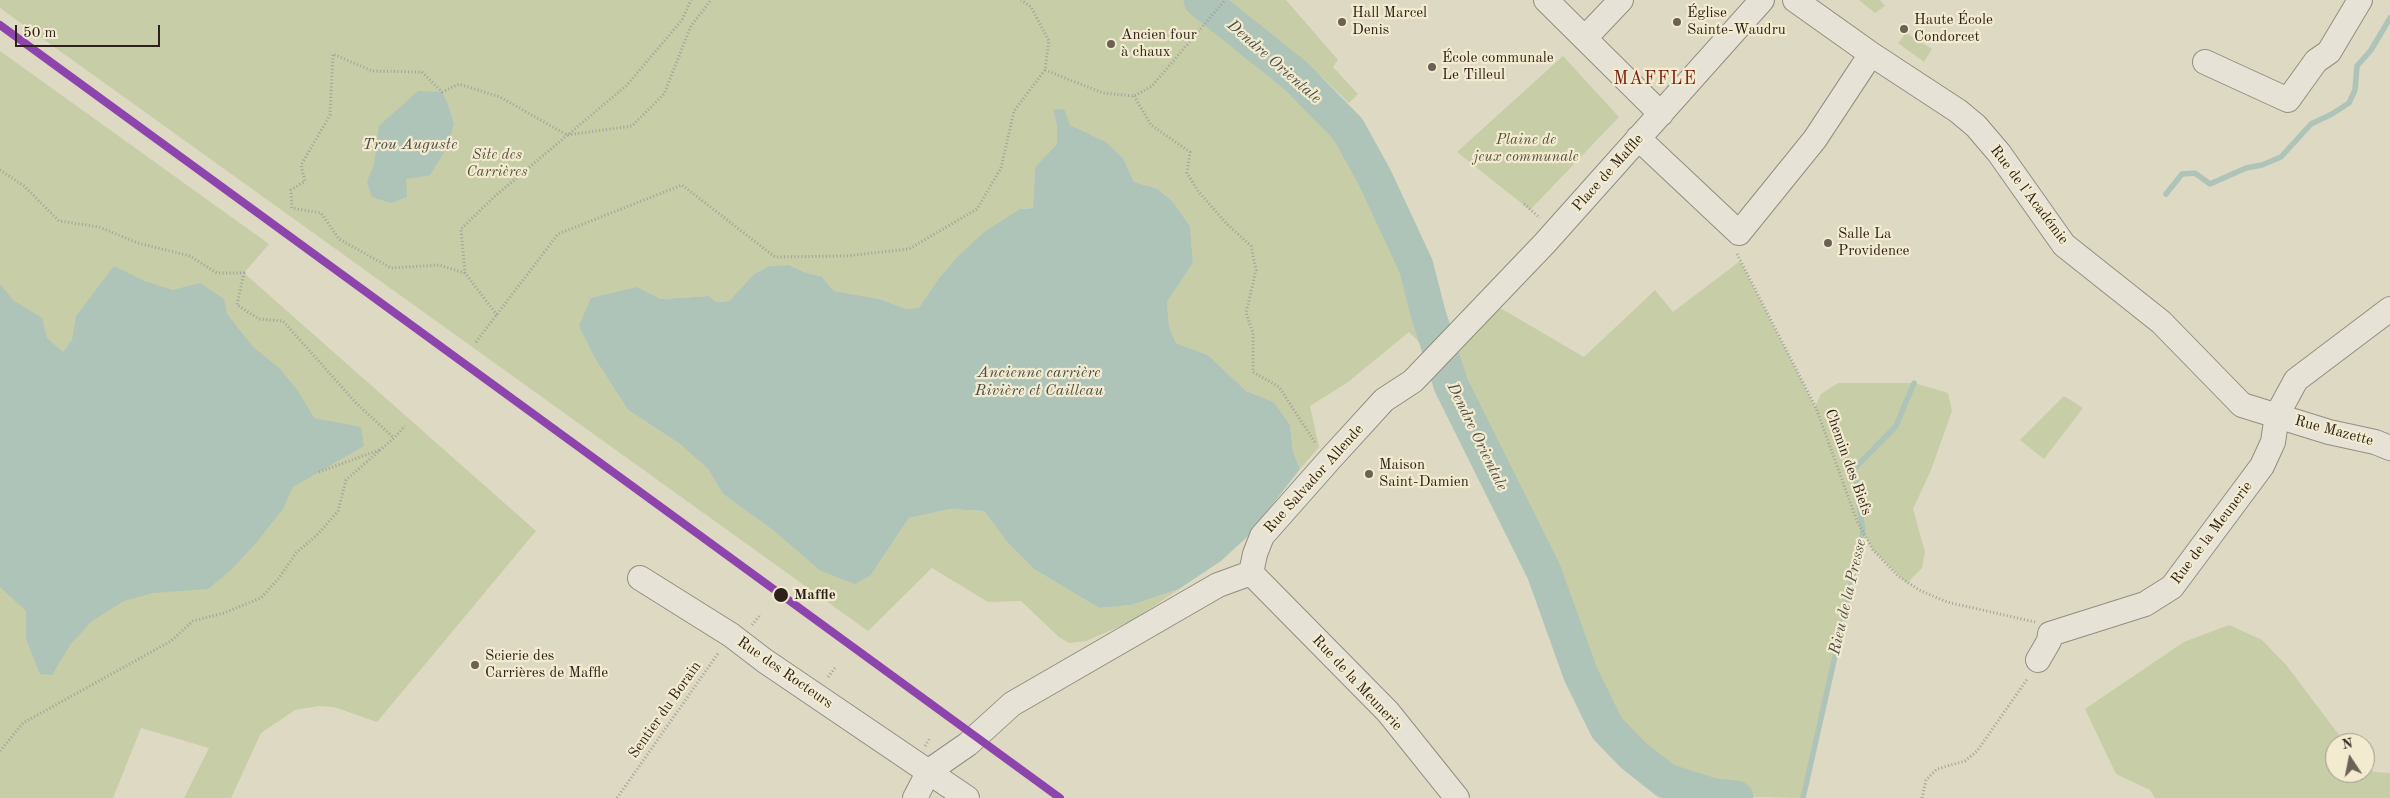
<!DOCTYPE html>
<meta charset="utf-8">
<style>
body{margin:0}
#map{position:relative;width:2390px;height:798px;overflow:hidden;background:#ded9c2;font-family:"Old Standard TT",serif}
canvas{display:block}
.north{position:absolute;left:2325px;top:733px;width:50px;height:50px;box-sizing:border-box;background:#f2ebcf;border:1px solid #a49a87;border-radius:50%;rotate:349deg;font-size:14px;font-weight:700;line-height:20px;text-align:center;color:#2e201b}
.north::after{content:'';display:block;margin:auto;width:18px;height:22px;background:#6c6155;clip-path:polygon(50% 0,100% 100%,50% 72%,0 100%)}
.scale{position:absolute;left:15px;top:25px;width:145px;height:22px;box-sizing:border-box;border:2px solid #2e201b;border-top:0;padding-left:6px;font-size:15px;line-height:18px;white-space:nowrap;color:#2e201b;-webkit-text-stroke:4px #f2ebcf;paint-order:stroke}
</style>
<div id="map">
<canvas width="2390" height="798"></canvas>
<div class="north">N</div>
<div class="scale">50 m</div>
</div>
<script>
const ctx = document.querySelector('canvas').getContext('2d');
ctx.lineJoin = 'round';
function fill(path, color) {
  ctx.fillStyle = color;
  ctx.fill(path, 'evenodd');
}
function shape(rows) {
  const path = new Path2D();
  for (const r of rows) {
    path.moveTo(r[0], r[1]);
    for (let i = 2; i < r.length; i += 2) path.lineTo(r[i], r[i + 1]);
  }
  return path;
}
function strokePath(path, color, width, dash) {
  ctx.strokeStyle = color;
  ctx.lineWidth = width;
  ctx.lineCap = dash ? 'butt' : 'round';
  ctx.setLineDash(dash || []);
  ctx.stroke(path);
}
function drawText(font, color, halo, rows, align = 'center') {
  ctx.font = font + ' "Old Standard TT",serif';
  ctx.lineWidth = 4.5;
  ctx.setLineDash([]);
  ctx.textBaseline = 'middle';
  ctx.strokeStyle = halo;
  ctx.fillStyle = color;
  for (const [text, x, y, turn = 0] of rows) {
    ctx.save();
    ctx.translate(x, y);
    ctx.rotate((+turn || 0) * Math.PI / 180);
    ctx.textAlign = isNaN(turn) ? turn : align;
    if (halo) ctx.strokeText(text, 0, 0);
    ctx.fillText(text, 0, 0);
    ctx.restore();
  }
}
fill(shape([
 [0,0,1223,0,1227,21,1296,76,1348,129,1375,178,1416,266,1434,332,1424,347,1409,332,1348,382,1310,406,1319,447,1300,469,1293,452,1290,425,1274,402,1246,391,1208,355,1176,343,1169,327,1167,302,1193,263,1190,226,1173,202,1158,189,1134,182,1123,158,1106,142,1069,125,1053,110,1057,125,1057,144,1035,167,1033,208,1020,209,957,257,939,278,919,309,906,309,880,299,834,291,821,276,806,273,789,265,769,266,754,274,729,301,716,302,709,296,661,299,637,287,579,326,594,357,628,410,680,444,708,469,723,494,774,531,819,570,871,575,909,518,950,509,984,511,1008,543,1034,569,1099,608,1131,605,1179,589,1132,621,1086,641,1069,643,1059,637,1021,601,988,602,932,568,868,631,0,8],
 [1230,0,1286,0,1338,60,1333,67,1358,94,1349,103,1321,76,1228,2],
 [1859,0,1880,0,1885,6,1875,13],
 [1906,33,1932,49,1924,62,1898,43],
 [0,51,269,244,244,273,536,531,377,722,334,707,319,706,295,710,261,733,231,798,184,798,209,748,141,728,113,798,0,798],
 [1563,56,1619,117,1530,210,1457,152],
 [1740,261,1815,407,1821,394,1838,383,1914,383,1948,393,1952,411,1931,470,1913,509,1925,552,1922,568,1907,583,1873,550,1863,532,1803,798,1714,796,1666,781,1633,755,1607,728,1581,675,1544,571,1449,361,1500,308,1584,357,1655,290,1673,312],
 [2064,396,2083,408,2044,459,2020,440],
 [2229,625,2262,640,2287,666,2345,743,2335,743,2335,773,2365,773,2365,763,2374,772,2390,773,2390,798,2155,798,2150,790,2116,774,2085,709,2184,642]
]), '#c6cda7');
fill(shape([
 [418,91,442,92,447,102,454,124,446,149,430,175,406,179,407,197,391,203,372,197,367,181,374,165,379,126],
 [1064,109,1070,125,1106,142,1123,158,1134,182,1158,189,1173,202,1190,226,1193,263,1167,302,1169,327,1176,343,1208,355,1246,391,1274,402,1290,425,1293,452,1300,469,1247,537,1221,561,1179,589,1131,605,1099,608,1034,569,1008,543,984,511,950,509,909,518,871,575,855,584,819,570,774,531,723,494,708,469,680,444,628,410,594,357,579,326,591,298,637,287,661,299,709,296,716,302,729,301,754,274,769,266,789,265,806,273,821,276,834,291,880,299,906,309,919,308,939,278,957,257,983,233,1020,209,1033,208,1035,167,1057,144,1057,125,1053,110],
 [114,266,144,281,173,290,200,283,224,299,227,314,253,347,280,369,298,391,314,418,361,427,364,446,293,487,283,509,255,544,233,568,208,589,153,593,124,601,92,621,70,645,52,675,40,674,26,639,26,611,0,587,0,284,13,300,42,318,47,338,63,352,72,340,76,316]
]), '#aec4b9');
strokePath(shape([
 [2166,194,2182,174,2195,173,2210,184,2246,168,2262,165,2281,157,2311,124,2332,114,2349,103,2355,90,2357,66,2371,50,2390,18],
 [1701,792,1704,798],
 [1803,798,1863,532,1854,469,1896,426,1914,383]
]), '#aec4b9', 5.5);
strokePath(shape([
 [1201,0,1296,76,1348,129,1375,178,1416,266,1428,313,1451,385,1544,572,1581,675,1607,728,1633,755,1666,781,1714,796,1736,798]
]), '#aec4b9', 35);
const minor = shape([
 [1546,0,1661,114],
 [1795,0,1871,54,1958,111,1976,126,1999,153,2064,245,2161,322,2242,405,2329,432,2375,442,2390,448],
 [1585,38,1621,0],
 [2205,62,2288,100,2316,61,2329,52,2360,0],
 [1638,138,1739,233,1815,139,1871,54],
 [1251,573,1255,554,1262,536,1331,458,1384,400,1413,381,1545,243,1762,0],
 [1251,573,1388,712,1457,798],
 [640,578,731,635,765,661,967,798],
 [2038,660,2049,641,2050,634,2145,604,2172,587,2262,466,2273,442,2277,415,2296,380,2390,309],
 [915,798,929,771,968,744,1012,704,1218,585,1251,573]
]);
strokePath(minor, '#928e81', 26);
strokePath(shape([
 [1045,70,1103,93,1134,96,1152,86,1225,0],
 [1134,96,1151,125,1190,152,1187,173,1198,191,1226,223,1251,246,1256,270,1246,313,1253,333,1253,372,1279,387,1316,444],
 [0,170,24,186,59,221,99,227,138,243,190,256,217,273,244,273,237,305,259,319,283,321,356,403,394,438],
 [1524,204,1540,218],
 [1737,254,1816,408,1857,521,1873,550,1898,576,1919,590,1947,602,2035,622],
 [465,273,439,265,391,268,339,239,321,213,292,208,291,190,305,181,301,165,330,115,333,54,372,71,422,72,442,92,459,84,500,97,567,135,632,126,664,94,691,26,711,0],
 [497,315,465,273,461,229,495,196,627,85,682,20,691,0],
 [476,342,558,234,682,185,775,257,845,256,909,249,977,209,1001,168,1014,111,1045,70,1049,41,1031,7,1021,0],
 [319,472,379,450],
 [752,625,761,614],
 [828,677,835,668],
 [925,746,930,738],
 [0,751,23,723,171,641,193,621,224,613,261,598,279,578,296,553,318,534,338,511,346,480,394,438,405,426],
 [617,798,719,652],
 [1922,798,1926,780,1937,769,1965,761,1977,751,2028,678]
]), '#a5a198', 3, [1, 2.5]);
strokePath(minor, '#e6e2d6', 24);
strokePath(shape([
 [0,25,1060,798]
]), '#8e44ad', 8);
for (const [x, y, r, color] of [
 [1342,22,5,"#6c6155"],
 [1677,22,5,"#6c6155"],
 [1904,29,5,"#6c6155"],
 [1111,44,5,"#6c6155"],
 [1432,67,5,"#6c6155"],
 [1828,243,5,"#6c6155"],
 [1369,474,5,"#6c6155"],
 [781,595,8,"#2e201b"],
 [475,665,5,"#6c6155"]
]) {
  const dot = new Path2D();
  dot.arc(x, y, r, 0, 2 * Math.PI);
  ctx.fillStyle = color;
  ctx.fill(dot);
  strokePath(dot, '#f2ebcf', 2);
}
drawText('15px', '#2e201b', '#f2ebcf', [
 ["Hall Marcel",1352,13],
 ["Denis",1352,30],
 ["Église",1687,13],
 ["Sainte-Waudru",1687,30],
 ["Haute École",1914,20],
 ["Condorcet",1914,37],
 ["Ancien four",1121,35],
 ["à chaux",1121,52],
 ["École communale",1442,58],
 ["Le Tilleul",1442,75],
 ["Salle La",1838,234],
 ["Providence",1838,251],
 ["Maison",1379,465],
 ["Saint-Damien",1379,482],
 ["Scierie des",485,656],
 ["Carrières de Maffle",485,673]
], 'left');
drawText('italic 15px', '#56513e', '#f2ebcf', [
 ["Plaine de",1526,140],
 ["jeux communale",1526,157],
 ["Site des",497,155],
 ["Carrières",497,172]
]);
drawText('15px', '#2e201b', '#f2ebcf', [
 ["Place de Maffle",1608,173,-48],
 ["Rue de l'Académie",2029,195,53],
 ["Rue Mazette",2334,431,15],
 ["Chemin des Biefs",1848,462,70],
 ["Rue Salvador Allende",1314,479,-48],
 ["Rue de la Meunerie",2212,533,-53],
 ["Rue des Rocteurs",785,673,35],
 ["Rue de la Meunerie",1357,683,47],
 ["Sentier du Borain",665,710,-55]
]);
drawText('bold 15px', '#2e201b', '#f2ebcf', [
 ["Maffle",794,595]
], 'left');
drawText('italic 16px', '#4e4e49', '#f2ebcf', [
 ["Dendre Orientale",1274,62,41],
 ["Trou Auguste",410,145],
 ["Ancienne carrière",1039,373],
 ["Rivière et Cailleau",1039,391],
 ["Dendre Orientale",1477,437,64],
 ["Rieu de la Presse",1848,597,-77]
]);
ctx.letterSpacing = '1px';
drawText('18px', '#7a1f14', '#f2ebcf', [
 ["MAFFLE",1655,79]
]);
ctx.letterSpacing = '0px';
</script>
